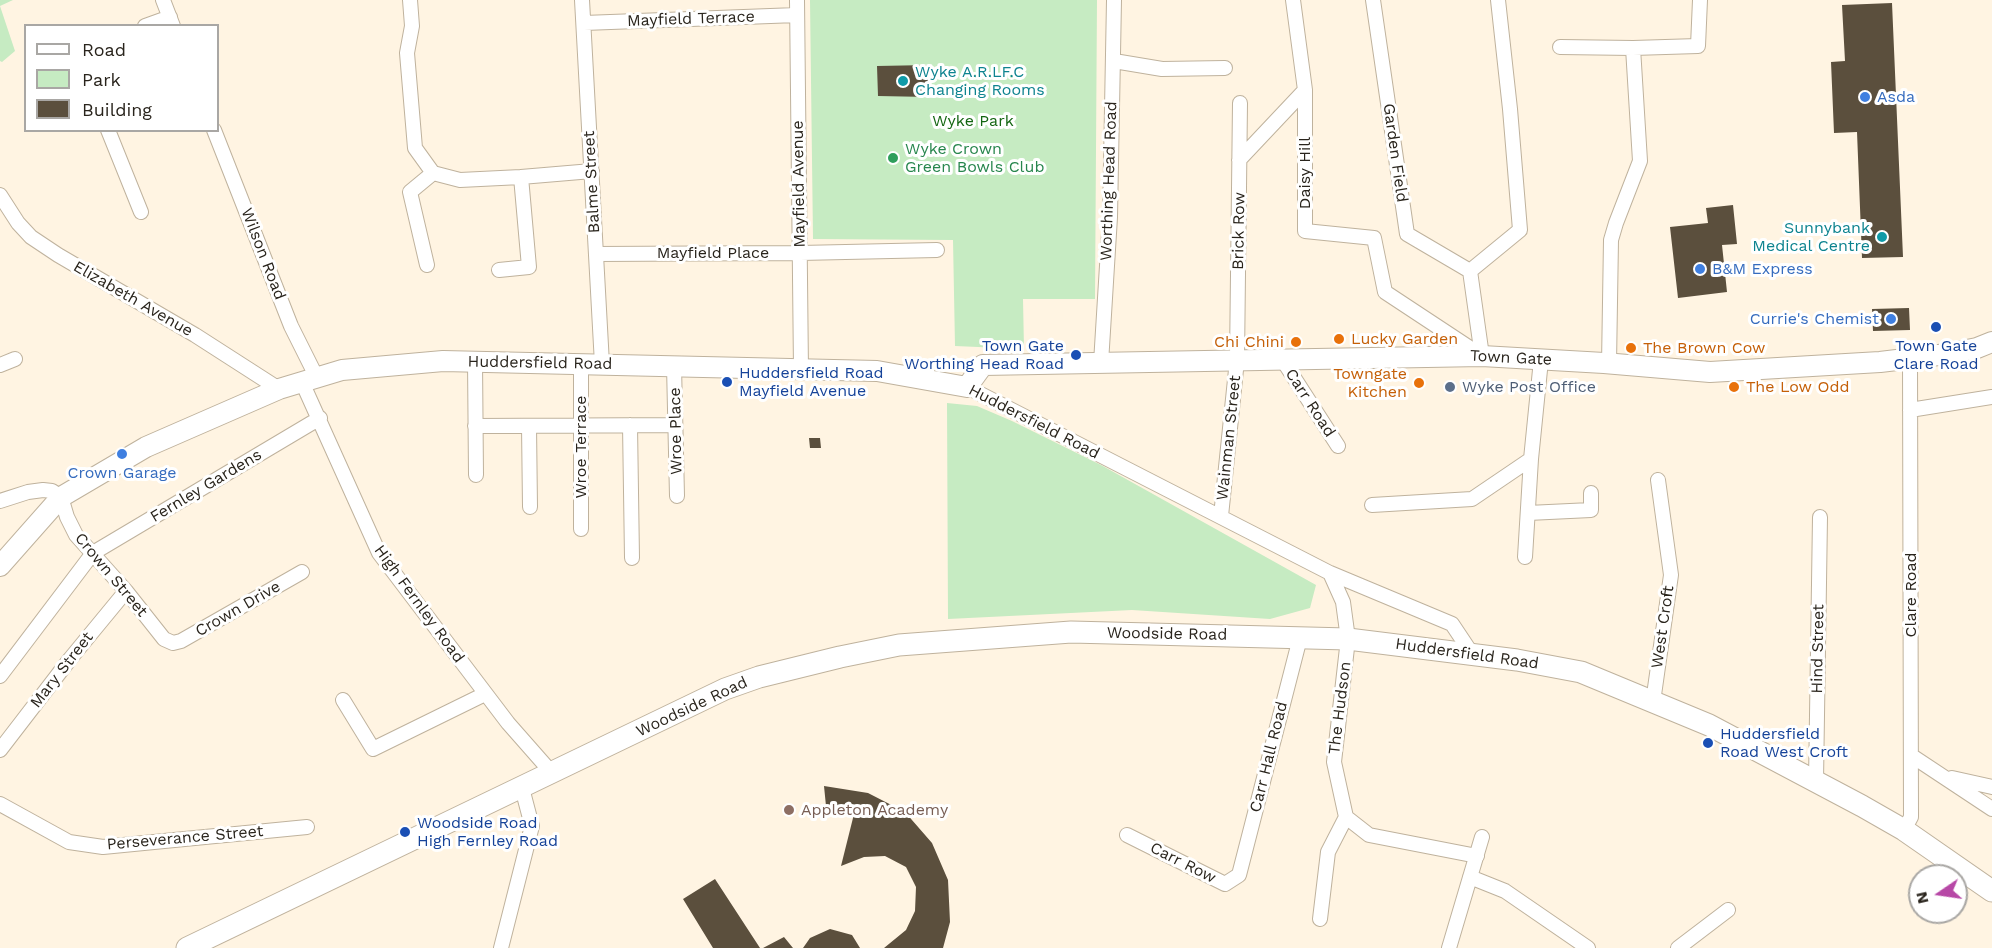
<!DOCTYPE html>
<style>
body{margin:0}
#map{position:relative;width:1992px;height:948px;overflow:hidden;background:#fff4e2;font-family:"Work Sans",sans-serif}
canvas{display:block}
.legend{position:absolute;left:24px;top:24px;width:195px;height:108px;box-sizing:border-box;background:#fff;border:2px solid #a9a7a4;margin:0;padding:8px 10px;list-style:none;font-size:18px;color:#29241c}
.legend li{display:flex;align-items:center;gap:12px;height:30px}
.legend b{width:30px;border:2px solid #a9a7a4}
.north{position:absolute;left:1908px;top:864px;width:60px;height:60px;box-sizing:border-box;background:#fff;border:2px solid #a9a7a4;border-radius:50%;rotate:257deg;font-size:16px;font-weight:700;line-height:24px;text-align:center;color:#29241c}
.north::after{content:'';display:block;margin:auto;width:21px;height:27px;background:#b748a6;clip-path:polygon(50% 0,100% 100%,50% 72%,0 100%)}
</style>
<div id="map">
<canvas width="1992" height="948"></canvas>
<ul class="legend">
<li><b style="height:8px;background:#fff"></b>Road</li>
<li><b style="height:16px;background:#c6ebc2"></b>Park</li>
<li><b style="height:16px;background:#5b4f3d"></b>Building</li>
</ul>
<div class="north">N</div>
</div>
<script>
const ctx = document.querySelector('canvas').getContext('2d');
ctx.lineJoin = 'round';
function fill(path, color) {
  ctx.fillStyle = color;
  ctx.fill(path, 'evenodd');
}
function shape(rows) {
  const path = new Path2D();
  for (const r of rows) {
    path.moveTo(r[0], r[1]);
    for (let i = 2; i < r.length; i += 2) path.lineTo(r[i], r[i + 1]);
  }
  return path;
}
function strokePath(path, color, width, dash) {
  ctx.strokeStyle = color;
  ctx.lineWidth = width;
  ctx.lineCap = dash ? 'butt' : 'round';
  ctx.setLineDash(dash || []);
  ctx.stroke(path);
}
function drawText(font, color, halo, rows, align = 'center') {
  ctx.font = font + ' "Work Sans",sans-serif';
  ctx.lineWidth = 6;
  ctx.setLineDash([]);
  ctx.textBaseline = 'middle';
  ctx.strokeStyle = halo;
  ctx.fillStyle = color;
  for (const [text, x, y, turn = 0] of rows) {
    ctx.save();
    ctx.translate(x, y);
    ctx.rotate((+turn || 0) * Math.PI / 180);
    ctx.textAlign = isNaN(turn) ? turn : align;
    if (halo) ctx.strokeText(text, 0, 0);
    ctx.fillText(text, 0, 0);
    ctx.restore();
  }
}
fill(shape([
 [0,0,13,0,0,6,15,51,2,62,0,61],
 [810,0,1097,0,1095,299,1023,299,1024,349,955,346,953,240,813,239],
 [947,403,977,406,1012,421,1101,465,1316,585,1310,608,1270,619,1132,610,948,619]
]), '#c6ebc2');
fill(shape([
 [1892,3,1903,257,1862,258,1857,132,1834,133,1831,62,1845,61,1842,5],
 [929,65,929,97,878,96,877,66],
 [1733,205,1737,244,1722,245,1727,292,1678,298,1670,227,1708,223,1706,208],
 [1909,308,1910,330,1873,331,1872,309],
 [809,438,820,438,821,448,810,448],
 [824,786,868,793,905,812,932,843,948,880,950,922,943,948,884,948,906,930,915,911,916,887,906,867,885,856,864,857,841,866,855,810,826,806],
 [715,879,760,948,713,948,683,899],
 [830,929,852,935,860,948,803,948,810,938],
 [784,937,793,948,763,948]
]), '#5b4f3d');
const minor = shape([
 [163,0,173,26],
 [410,0,412,26,407,53,415,148,433,173,460,180,521,177,592,171],
 [582,0,602,364],
 [797,0,801,369],
 [1373,0,1407,234,1470,271,1520,230,1510,109,1498,0],
 [584,23,797,15],
 [145,26,170,17],
 [1560,47,1633,48,1640,161,1616,223,1611,240,1609,364],
 [1633,48,1698,46,1700,0],
 [1114,61,1162,69,1225,68],
 [1305,90,1305,231,1374,238,1385,292,1482,356],
 [108,130,141,212],
 [214,130,291,326,316,376],
 [1239,160,1305,90,1293,0],
 [0,195,18,223,31,237,58,255,195,335,279,389],
 [596,254,800,253,937,250],
 [427,265,410,192,433,173],
 [499,270,529,267,521,177],
 [1470,271,1482,356],
 [1282,359,1338,446],
 [475,361,476,475],
 [1101,363,1110,217,1114,0],
 [0,365,15,359],
 [674,366,677,496],
 [302,382,379,553,508,723,552,773],
 [967,387,1330,573,1343,602,1348,639,1334,762,1346,817,1369,835,1477,856],
 [1910,410,1992,397],
 [630,425,632,558],
 [475,426,675,425],
 [529,426,530,507],
 [0,501,28,492,43,490,52,491,61,497,67,517,76,535,126,591,164,639,173,643,181,641,302,572],
 [1372,505,1472,499,1531,459],
 [1528,513,1591,510,1591,493],
 [1221,516,1237,360,1240,103],
 [581,529,581,364],
 [1525,557,1531,459,1541,360],
 [1330,573,1452,624,1472,654],
 [0,676,93,553,320,418],
 [343,700,373,749,485,694],
 [1653,702,1671,575,1658,480],
 [0,750,70,659,126,591],
 [1912,756,1992,809],
 [1952,778,1992,787],
 [1816,781,1820,517],
 [0,804,69,842,103,847,307,827],
 [1904,830,1911,817,1910,358],
 [1127,835,1225,884,1239,875,1300,638],
 [1470,877,1505,891,1588,948],
 [1320,919,1328,852,1346,817],
 [501,948,532,826,522,788],
 [1449,948,1482,837],
 [1678,948,1728,910]
]);
const secondary = shape([
 [0,566,61,497,146,447,279,389,342,370,443,361,877,371,967,387,983,365,1482,356,1604,363,1710,372,1880,362,1947,354,1977,348,1992,342]
]);
const primary = shape([
 [187,948,725,689,759,677,840,657,899,645,1071,632,1348,639,1517,660,1581,672,1709,725,1862,806,1904,830,1992,891]
]);
strokePath(minor, '#bfb29d', 16);
strokePath(secondary, '#bfb29d', 22);
strokePath(primary, '#bfb29d', 23);
strokePath(minor, '#fff', 14);
strokePath(secondary, '#fff', 20);
strokePath(primary, '#fff', 21);
for (const [x, y, r, color] of [
 [903,81,6,"#0f9aa8"],
 [1865,97,6,"#3f7fe0"],
 [893,158,6,"#2e9e5b"],
 [1882,237,6,"#0f9aa8"],
 [1700,269,6,"#3f7fe0"],
 [1891,319,6,"#3f7fe0"],
 [1936,327,6,"#1a4fb4"],
 [1339,339,6,"#e8710a"],
 [1296,342,6,"#e8710a"],
 [1631,348,6,"#e8710a"],
 [1076,355,6,"#1a4fb4"],
 [727,382,6,"#1a4fb4"],
 [1419,383,6,"#e8710a"],
 [1450,387,6,"#5c6f8a"],
 [1734,387,6,"#e8710a"],
 [122,454,6,"#3f7fe0"],
 [1708,743,6,"#1a4fb4"],
 [789,810,6,"#8d6e63"],
 [405,832,6,"#1a4fb4"]
]) {
  const dot = new Path2D();
  dot.arc(x, y, r, 0, 2 * Math.PI);
  ctx.fillStyle = color;
  ctx.fill(dot);
  strokePath(dot, '#fff', 2);
}
drawText('16px', '#29241c', '#fff', [
 ["Mayfield Terrace",691,19,-2],
 ["Garden Field",1395,153,82],
 ["Daisy Hill",1305,173,-90],
 ["Worthing Head Road",1109,181,-88],
 ["Balme Street",592,182,-93],
 ["Mayfield Avenue",799,184,-91],
 ["Brick Row",1239,231,-89],
 ["Mayfield Place",713,253],
 ["Wilson Road",263,254,69],
 ["Elizabeth Avenue",133,299,30],
 ["Town Gate",1511,358,3],
 ["Huddersfield Road",540,363,1],
 ["Carr Road",1310,403,57],
 ["Huddersfield Road",1034,422,27],
 ["Wroe Place",676,431,-91],
 ["Wainman Street",1229,438,-84],
 ["Wroe Terrace",581,447,-90],
 ["Fernley Gardens",206,486,-31],
 ["Crown Street",111,575,50],
 ["Clare Road",1911,595,-90],
 ["High Fernley Road",419,604,54],
 ["Crown Drive",238,609,-30],
 ["West Croft",1663,627,-82],
 ["Woodside Road",1167,634,1],
 ["Hind Street",1818,649,-89],
 ["Huddersfield Road",1467,654,8],
 ["Mary Street",62,670,-52],
 ["Woodside Road",692,707,-25],
 ["The Hudson",1340,708,-83],
 ["Carr Hall Road",1269,757,-76],
 ["Perseverance Street",185,838,-5],
 ["Carr Row",1183,863,27]
]);
drawText('16px', '#0d838f', '#fff', [
 ["Wyke A.R.LF.C",915,72],
 ["Changing Rooms",915,90],
 ["Sunnybank",1870,228,"right"],
 ["Medical Centre",1870,246,"right"]
], 'left');
drawText('16px', '#366cbe', '#fff', [
 ["Asda",1877,97],
 ["B&M Express",1712,269],
 ["Currie's Chemist",1879,319,"right"],
 ["Crown Garage",122,473,"center"]
], 'left');
drawText('16px', '#136511', '#fff', [
 ["Wyke Park",973,121]
]);
drawText('16px', '#27864d', '#fff', [
 ["Wyke Crown",905,149],
 ["Green Bowls Club",905,167]
], 'left');
drawText('16px', '#c56008', '#fff', [
 ["Lucky Garden",1351,339],
 ["Chi Chini",1284,342,"right"],
 ["The Brown Cow",1643,348],
 ["Towngate",1407,374,"right"],
 ["Kitchen",1407,392,"right"],
 ["The Low Odd",1746,387]
], 'left');
drawText('16px', '#164399', '#fff', [
 ["Town Gate",1064,346,"right"],
 ["Worthing Head Road",1064,364,"right"],
 ["Town Gate",1936,346,"center"],
 ["Clare Road",1936,364,"center"],
 ["Huddersfield Road",739,373],
 ["Mayfield Avenue",739,391],
 ["Huddersfield",1720,734],
 ["Road West Croft",1720,752],
 ["Woodside Road",417,823],
 ["High Fernley Road",417,841]
], 'left');
drawText('16px', '#4e5e75', '#fff', [
 ["Wyke Post Office",1462,387]
], 'left');
drawText('16px', '#785e54', '#fff', [
 ["Appleton Academy",801,810]
], 'left');
</script>
